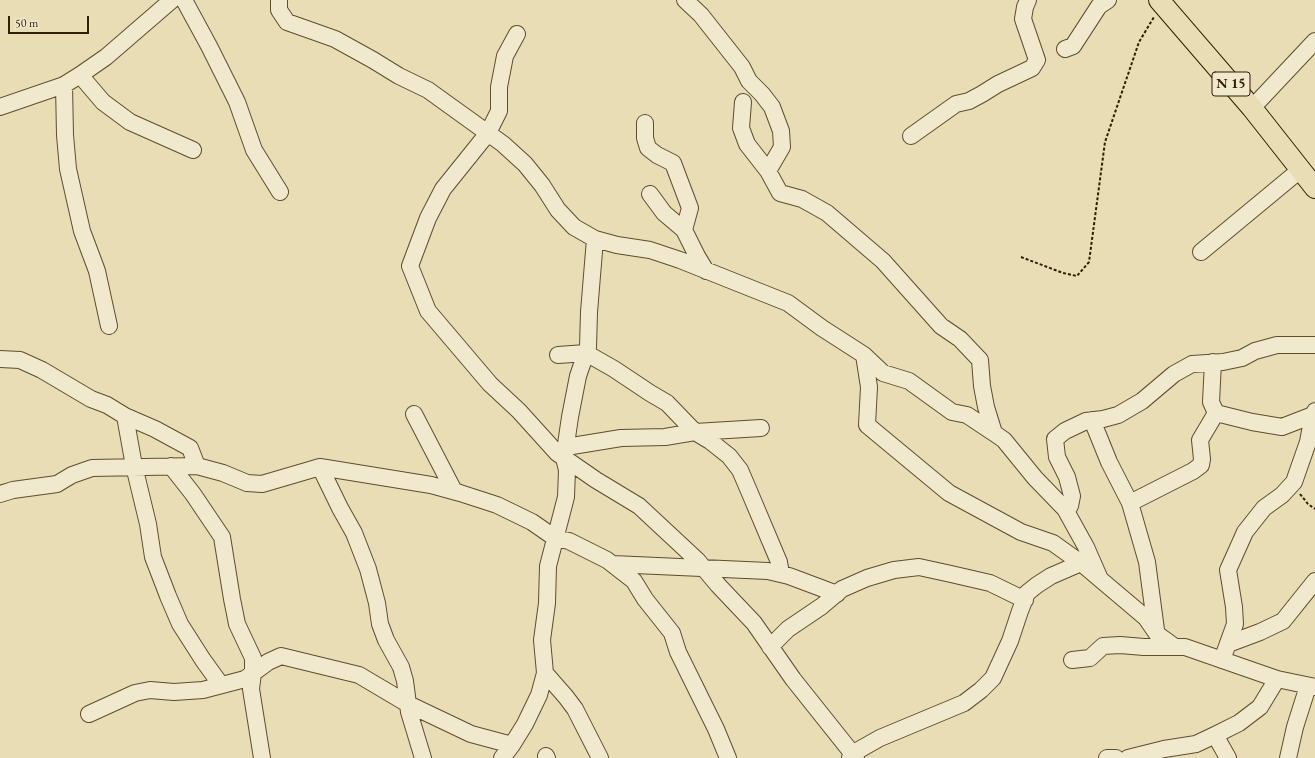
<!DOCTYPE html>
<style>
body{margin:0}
#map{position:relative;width:1315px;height:758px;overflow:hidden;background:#e8ddb4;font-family:"EB Garamond",serif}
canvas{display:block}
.scale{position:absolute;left:8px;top:16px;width:81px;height:18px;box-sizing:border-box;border:2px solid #311d00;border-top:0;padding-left:5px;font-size:12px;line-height:14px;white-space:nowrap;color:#311d00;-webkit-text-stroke:3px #f0e9ce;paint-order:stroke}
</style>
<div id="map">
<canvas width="1315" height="758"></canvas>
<div class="scale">50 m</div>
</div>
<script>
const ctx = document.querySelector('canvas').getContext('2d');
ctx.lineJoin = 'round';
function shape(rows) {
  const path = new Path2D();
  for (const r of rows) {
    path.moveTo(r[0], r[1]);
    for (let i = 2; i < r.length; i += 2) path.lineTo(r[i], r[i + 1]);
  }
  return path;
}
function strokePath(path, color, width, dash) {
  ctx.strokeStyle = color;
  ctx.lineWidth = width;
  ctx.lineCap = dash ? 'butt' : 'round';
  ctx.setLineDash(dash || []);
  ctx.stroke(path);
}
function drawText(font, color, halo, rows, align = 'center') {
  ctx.font = font + ' "EB Garamond",serif';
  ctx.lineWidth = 4;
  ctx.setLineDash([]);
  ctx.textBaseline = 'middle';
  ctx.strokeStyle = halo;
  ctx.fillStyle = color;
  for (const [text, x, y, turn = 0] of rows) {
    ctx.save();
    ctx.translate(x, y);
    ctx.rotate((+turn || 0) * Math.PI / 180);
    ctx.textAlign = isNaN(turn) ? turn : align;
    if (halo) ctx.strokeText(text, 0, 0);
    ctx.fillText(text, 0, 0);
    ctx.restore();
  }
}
const minor = shape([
 [184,0,209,46,237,102,254,150,280,192],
 [279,0,279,10,287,22,335,39,373,60,399,76,428,90,503,144,525,164,542,185,558,210,574,227,595,239,617,245,650,250,680,260,788,303,822,328,864,355,883,373,909,381,952,412,967,415,994,433,1004,440,1035,478,1065,509,1086,547,1100,579],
 [685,0,701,15,742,67,749,81,762,94,772,107,781,131,782,147,768,171],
 [517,34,505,56,499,87,499,111,488,133,443,189,428,218,410,266,428,311,490,384,519,411,557,453,596,480,639,506,697,560,718,585,754,623,793,679,856,758],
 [1065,49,1073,46,1099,6,1108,0],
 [80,75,103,102,130,122,193,150],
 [64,85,65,135,68,169,82,231,97,271,109,326],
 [743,102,741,128,747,144,768,171,780,193,802,199,827,213,883,261,941,326,960,339,980,360,982,386,986,407,994,433],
 [0,107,64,85,80,75,106,57,172,0],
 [1252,108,1315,41],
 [645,123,645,138,648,148,657,155,673,163,690,208,684,230,697,256,706,271],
 [911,136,956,104,969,101,982,94,998,84,1032,68,1037,60,1023,19,1025,7,1028,0],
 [650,194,664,213,684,230],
 [1201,252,1300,170],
 [558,355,586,353,614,369,650,393,667,403,695,432,710,441,729,456,740,470,749,491,779,562,781,574],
 [864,355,869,387,867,425,949,493,1021,532,1053,543,1081,563,1146,618,1157,634,1175,647],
 [0,359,20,360,42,370,91,399,107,405,125,416,155,429,190,448,197,466],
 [1213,362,1211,402,1216,413,1252,422,1282,427,1313,415],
 [414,414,454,491],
 [125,416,134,466,148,524,153,557,168,596,180,624,203,660,221,685],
 [1092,420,1109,462,1130,503,1147,562,1156,630],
 [566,447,621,438,665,437,695,432,761,428],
 [171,466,193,494,222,537,232,599,237,624,253,658,253,673,251,689,262,758],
 [320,467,340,508,354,533,368,569,377,603,380,624,386,640,401,667,405,681,409,712,423,758],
 [0,494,13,490,57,484,72,475,92,468,197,466,223,473,247,483,262,484,320,467,431,485,460,493,497,505,532,522,555,538,569,541,607,560,634,581,645,599,672,633,678,652,716,729,728,758],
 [1130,503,1193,471,1201,465,1202,459,1200,440,1216,413],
 [1065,509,1070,506,1072,496,1067,477,1057,457,1055,439,1065,431,1086,421,1103,419,1118,415,1142,401,1174,374,1192,364,1223,362,1242,358,1255,351,1277,345,1315,345],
 [613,564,768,571,789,576,837,594],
 [1228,644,1260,632,1283,621,1315,581],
 [770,647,788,629,822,606,842,589,867,578,894,570,919,567,951,574,990,583,1025,600],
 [1072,660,1090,658,1103,646,1120,645,1144,647,1185,647,1277,679,1315,687],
 [1222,660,1235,624,1234,607,1228,570,1245,532,1264,508,1282,495,1294,482,1308,442,1313,415,1315,411],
 [545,673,566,697,575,709,600,758],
 [89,714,135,693,150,690,174,692,203,690,245,679,268,662,281,656,359,675,408,704,471,734,512,745],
 [1215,735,1228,758],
 [546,756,547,758],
 [502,758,512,745,525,724,539,695,545,673,542,640,547,603,548,566,566,497,567,470,564,458,570,417,578,376,588,347,589,312,595,239],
 [850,758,857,751,880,738,964,703,981,690,993,678,1010,641,1020,611,1027,593,1037,585,1051,576,1081,563],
 [1107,758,1116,758],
 [1128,758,1164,749,1196,744,1215,735,1239,723,1260,707,1277,679],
 [1288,758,1295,727,1308,686]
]);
const major = shape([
 [1159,0,1252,108,1315,188]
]);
strokePath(minor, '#5f4d2d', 18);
strokePath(major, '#311d00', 22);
strokePath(shape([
 [1021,257,1063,273,1077,276,1089,262,1105,142,1139,42,1154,17],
 [1300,494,1308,504,1315,509]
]), '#311d00', 2, [3, 2]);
strokePath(minor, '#f0e9ce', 16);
strokePath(major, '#e8ddb4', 20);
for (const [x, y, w] of [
 [1231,84,38]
]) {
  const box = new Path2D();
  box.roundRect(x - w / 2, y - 12, w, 24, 3);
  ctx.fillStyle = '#f0e9ce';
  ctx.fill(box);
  strokePath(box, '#311d00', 1);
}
drawText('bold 14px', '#311d00', null, [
 ["N 15",1231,84]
]);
</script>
